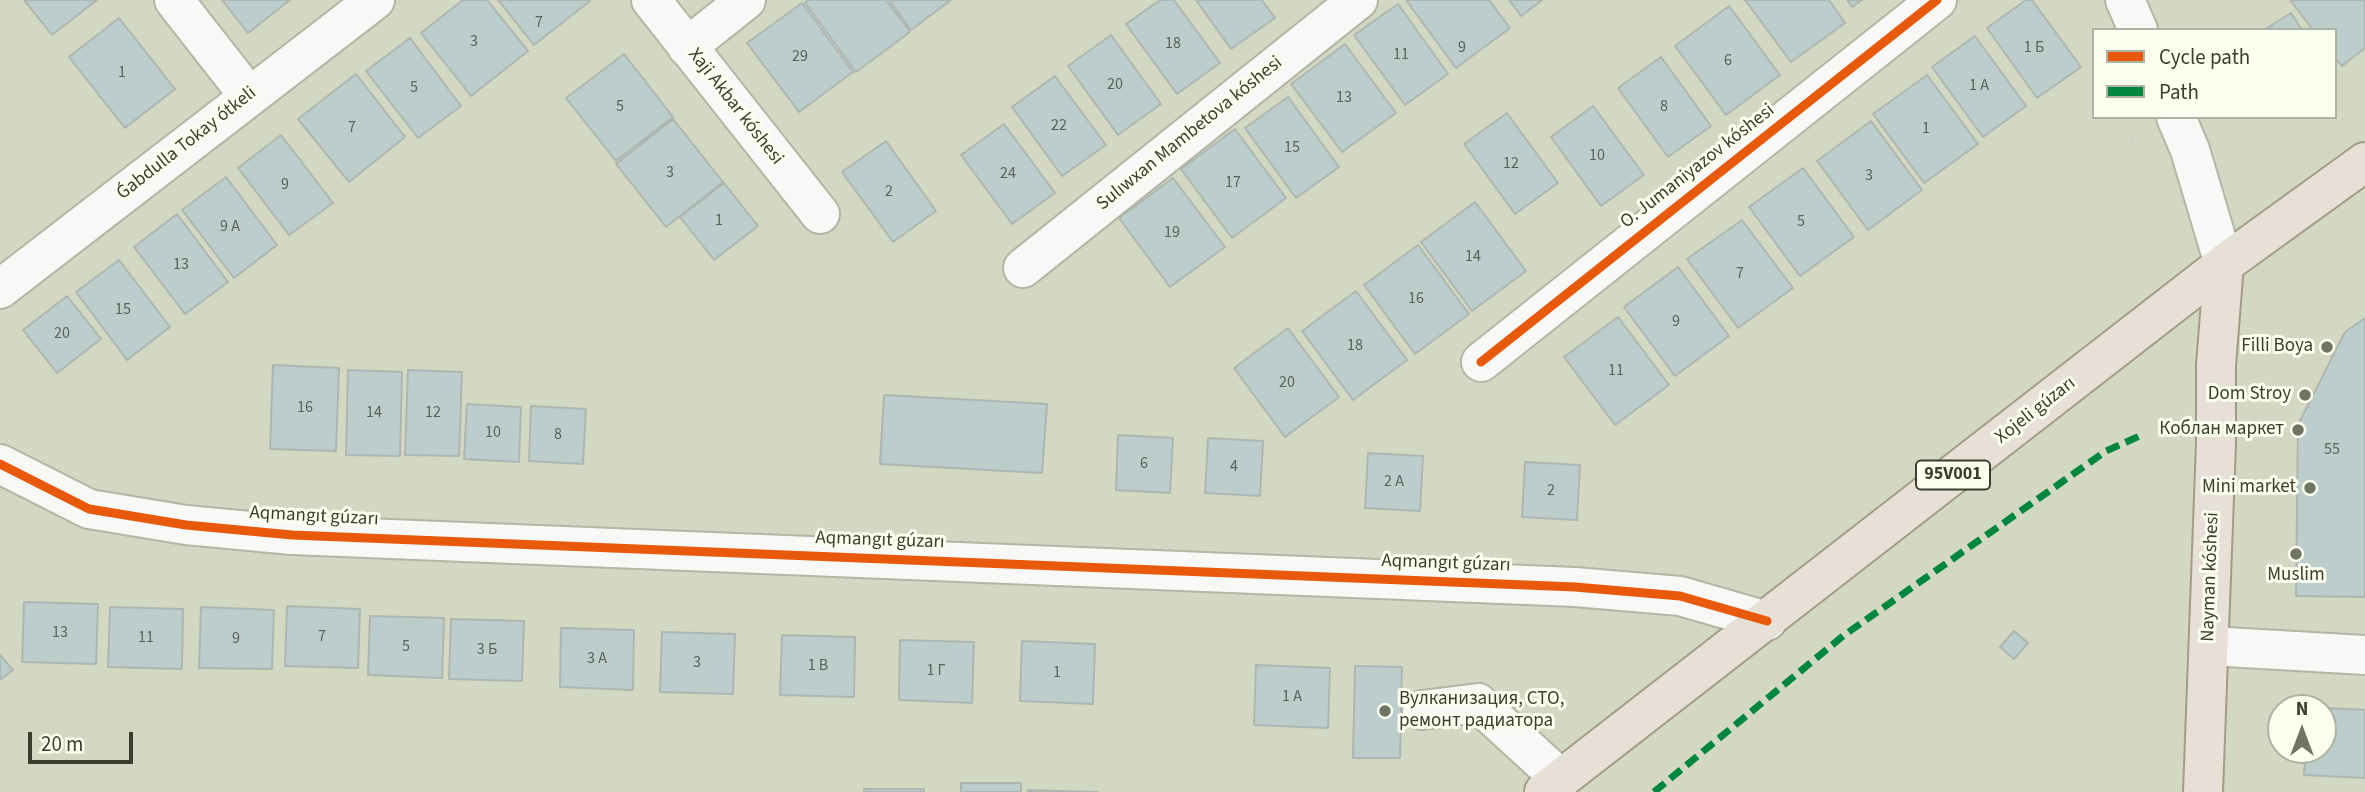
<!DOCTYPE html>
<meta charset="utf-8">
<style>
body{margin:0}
#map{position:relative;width:2365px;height:792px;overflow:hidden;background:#d3d8c2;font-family:"Source Sans 3",sans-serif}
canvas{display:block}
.legend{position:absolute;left:2092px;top:28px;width:245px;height:91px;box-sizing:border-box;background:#fbffef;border:2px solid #aeb2a2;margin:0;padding:9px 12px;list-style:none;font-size:21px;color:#3b3e2e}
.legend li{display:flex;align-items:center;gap:14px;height:35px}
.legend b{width:35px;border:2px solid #aeb2a2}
.north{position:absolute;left:2267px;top:694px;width:70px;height:70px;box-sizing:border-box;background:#fbffef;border:2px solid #aeb2a2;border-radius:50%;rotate:0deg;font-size:19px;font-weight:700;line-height:28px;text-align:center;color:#3b3e2e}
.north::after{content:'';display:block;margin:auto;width:24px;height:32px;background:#707462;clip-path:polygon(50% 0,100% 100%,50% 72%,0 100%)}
.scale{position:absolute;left:28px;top:732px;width:105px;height:32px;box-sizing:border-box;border:4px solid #3b3e2e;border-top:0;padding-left:9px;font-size:21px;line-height:24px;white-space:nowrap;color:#3b3e2e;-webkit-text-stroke:5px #fbffef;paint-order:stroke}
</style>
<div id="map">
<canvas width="2365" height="792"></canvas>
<ul class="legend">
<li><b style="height:9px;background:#e8590c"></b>Cycle path</li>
<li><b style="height:9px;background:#00873e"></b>Path</li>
</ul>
<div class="north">N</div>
<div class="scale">20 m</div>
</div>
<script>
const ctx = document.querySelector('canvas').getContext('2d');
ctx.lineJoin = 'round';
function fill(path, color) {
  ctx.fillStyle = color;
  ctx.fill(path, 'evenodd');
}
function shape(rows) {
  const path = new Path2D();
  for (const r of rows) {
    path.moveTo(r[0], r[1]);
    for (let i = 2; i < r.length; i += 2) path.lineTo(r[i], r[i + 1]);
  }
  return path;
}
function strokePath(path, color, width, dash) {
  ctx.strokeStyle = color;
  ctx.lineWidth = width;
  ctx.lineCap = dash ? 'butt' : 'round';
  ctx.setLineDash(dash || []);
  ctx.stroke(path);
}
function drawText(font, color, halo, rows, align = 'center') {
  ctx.font = font + ' "Source Sans 3",sans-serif';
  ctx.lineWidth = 6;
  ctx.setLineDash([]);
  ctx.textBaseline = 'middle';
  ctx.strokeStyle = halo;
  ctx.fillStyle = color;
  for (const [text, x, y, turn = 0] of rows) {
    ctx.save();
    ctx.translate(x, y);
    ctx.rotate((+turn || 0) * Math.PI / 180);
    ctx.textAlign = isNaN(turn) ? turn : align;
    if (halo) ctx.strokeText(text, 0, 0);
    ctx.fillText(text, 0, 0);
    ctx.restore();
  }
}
const building = shape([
 [24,0,97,0,52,35,24,0],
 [222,0,290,0,248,33,222,0],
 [463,0,487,0,528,51,471,96,421,33,463,0],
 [498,0,590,0,590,1,534,45,498,0],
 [808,0,886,0,910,32,856,72,805,3,808,0],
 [889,0,951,0,911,30,889,0],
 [1160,0,1174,0,1220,63,1177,94,1126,24,1160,0],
 [1196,0,1262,0,1275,18,1231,49,1196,0],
 [1406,0,1489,0,1510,28,1456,68,1406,0],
 [1509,0,1542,0,1521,16,1509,0],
 [1745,0,1829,0,1845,23,1791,62,1745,0],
 [1847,0,1862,0,1852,7,1847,0],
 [2026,0,2032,0,2081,67,2037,98,1987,28,2026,0],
 [2290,0,2365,0,2365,48,2342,66,2335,58,2335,30,2313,30,2290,0],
 [802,3,853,72,799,112,747,43,802,3],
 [1398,4,1448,74,1405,105,1354,35,1398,4],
 [1729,6,1780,75,1726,115,1675,46,1729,6],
 [2291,13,2302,30,2264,30,2291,13],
 [119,18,175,89,125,128,69,57,119,18],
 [1111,35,1161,104,1118,135,1068,66,1111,35],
 [1975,36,2026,106,1983,137,1932,67,1975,36],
 [410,38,461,106,418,138,366,71,410,38],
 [1345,44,1396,113,1342,152,1291,84,1345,44],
 [624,54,673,117,616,161,566,98,624,54],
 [1661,57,1711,126,1668,157,1618,88,1661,57],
 [356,74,405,137,349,182,298,119,356,74],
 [1927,75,1978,144,1924,183,1873,114,1927,75],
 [1055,76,1106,145,1062,176,1012,107,1055,76],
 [1288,97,1339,167,1296,198,1245,128,1288,97],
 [1593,106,1644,175,1601,206,1551,137,1593,106],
 [1507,113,1558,183,1515,214,1464,144,1507,113],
 [673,119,723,182,666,227,616,164,673,119],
 [1871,121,1922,190,1868,230,1817,161,1871,121],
 [1004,124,1055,193,1012,224,961,155,1004,124],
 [1235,129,1286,198,1232,238,1181,169,1235,129],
 [281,135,333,203,289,235,238,168,281,135],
 [886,141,936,211,893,242,842,172,886,141],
 [1803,168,1854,237,1800,276,1749,207,1803,168],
 [226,177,277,245,234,278,182,210,226,177],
 [1173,178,1225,247,1170,287,1119,218,1173,178],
 [724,183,758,226,714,260,680,217,724,183],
 [1475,202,1526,271,1472,311,1421,242,1475,202],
 [177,214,228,282,185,314,134,247,177,214],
 [1742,220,1793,288,1738,328,1687,259,1742,220],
 [1418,245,1469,314,1415,354,1364,285,1418,245],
 [119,260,170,327,127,360,76,292,119,260],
 [1678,267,1729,336,1675,376,1624,307,1678,267],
 [1356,291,1407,360,1353,400,1302,331,1356,291],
 [67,296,101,339,57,373,23,330,67,296],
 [1618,317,1669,385,1615,425,1564,357,1618,317],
 [2365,318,2365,597,2296,596,2298,425,2345,332,2365,318],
 [1288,328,1339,397,1285,437,1234,368,1288,328],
 [273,365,339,368,336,451,270,449,273,365],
 [348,370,402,372,400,456,346,455,348,370],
 [408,370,462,372,459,456,405,455,408,370],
 [884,395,1047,404,1042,473,880,464,884,395],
 [467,404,521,407,519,462,464,459,467,404],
 [531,406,586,409,583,464,529,461,531,406],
 [1118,435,1173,438,1170,493,1116,490,1118,435],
 [1208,438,1263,441,1260,496,1205,493,1208,438],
 [1368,453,1423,456,1420,511,1365,508,1368,453],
 [1525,462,1580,465,1577,520,1522,517,1525,462],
 [24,602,98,604,96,664,22,662,24,602],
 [287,606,360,609,358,668,285,666,287,606],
 [110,607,183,609,182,669,108,667,110,607],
 [201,607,274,610,272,669,199,668,201,607],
 [370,616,444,618,442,678,368,675,370,616],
 [451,619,524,621,522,681,449,679,451,619],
 [561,628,634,630,633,690,560,687,561,628],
 [2014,631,2028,643,2014,659,2000,647,2014,631],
 [662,632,735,634,733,694,660,692,662,632],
 [782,635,855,637,854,697,780,695,782,635],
 [900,640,974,642,972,703,899,700,900,640],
 [1022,641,1095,644,1093,704,1020,701,1022,641],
 [0,655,13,670,0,680,0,655],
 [1256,665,1330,668,1328,728,1254,725,1256,665],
 [1355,666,1402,667,1400,758,1353,758,1355,666],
 [2308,707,2365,710,2365,778,2304,775,2306,750,2323,750,2323,708,2308,707],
 [961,783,1021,783,1021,792,961,792,961,783],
 [864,789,924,789,924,792,864,792,864,789],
 [1028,790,1097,792,1028,792,1028,790]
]);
fill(building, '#bccdcc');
strokePath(building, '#adb6b1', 2);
const minor = shape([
 [174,0,249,96],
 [651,0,820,214],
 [2125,0,2138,30],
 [687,47,746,0],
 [2176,117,2190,150,2224,264],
 [1023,268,1358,0],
 [0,289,375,0],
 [1481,362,1937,0],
 [0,464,89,509,186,525,292,535,1575,587,1680,596,1767,621],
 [2209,646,2365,655],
 [1422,710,1478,703,1561,779]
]);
const major = shape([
 [1544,792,2224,264,2365,162],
 [2203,792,2216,443,2216,365,2224,264]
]);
strokePath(minor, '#b2b6a5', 42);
strokePath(major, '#a49b87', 42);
strokePath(shape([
 [2132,141,2144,134]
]), '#cdcec8', 4.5, [2, 5]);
strokePath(minor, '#f8f9f6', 38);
strokePath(major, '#e6e0d7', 38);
strokePath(shape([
 [1654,792,1843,636,2106,451,2142,435]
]), '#00873e', 7, [14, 7]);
strokePath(shape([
 [1481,362,1937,0],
 [0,464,89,509,186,525,292,535,1575,587,1680,596,1767,621]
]), '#e8590c', 9);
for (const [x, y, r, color] of [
 [2327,347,7,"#707462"],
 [2305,395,7,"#707462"],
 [2298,430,7,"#707462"],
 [2310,488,7,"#707462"],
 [2296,554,7,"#707462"],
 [1385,711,7,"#707462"]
]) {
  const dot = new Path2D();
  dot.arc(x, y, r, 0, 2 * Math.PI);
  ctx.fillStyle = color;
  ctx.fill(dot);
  strokePath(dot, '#fbffef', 2.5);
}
drawText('16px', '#5b6256', null, [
 ["7",539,23],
 ["3",474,42],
 ["18",1173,44],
 ["9",1462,48],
 ["1 Б",2034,48],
 ["11",1401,55],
 ["29",800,57],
 ["6",1728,61],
 ["1",122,73],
 ["20",1115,85],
 ["1 А",1979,86],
 ["5",414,88],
 ["13",1344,98],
 ["5",620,107],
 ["8",1664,107],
 ["22",1059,126],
 ["7",352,128],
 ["1",1926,129],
 ["15",1292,148],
 ["10",1597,156],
 ["12",1511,164],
 ["3",670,173],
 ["24",1008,174],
 ["3",1869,176],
 ["17",1233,183],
 ["9",285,185],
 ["2",889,192],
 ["1",719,221],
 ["5",1801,222],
 ["9 А",230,227],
 ["19",1172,233],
 ["14",1473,257],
 ["13",181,265],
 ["7",1740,274],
 ["16",1416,299],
 ["15",123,310],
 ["9",1676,322],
 ["20",62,334],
 ["18",1355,346],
 ["11",1616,371],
 ["20",1287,383],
 ["16",305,408],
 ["14",374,413],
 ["12",433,413],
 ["10",493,433],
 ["8",558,435],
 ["55",2332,450],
 ["6",1144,464],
 ["4",1234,467],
 ["2 А",1394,482],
 ["2",1551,491],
 ["13",60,633],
 ["7",322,637],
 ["11",146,638],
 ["9",236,639],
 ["5",406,647],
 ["3 Б",487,650],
 ["3 А",597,659],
 ["3",697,663],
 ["1 В",818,666],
 ["1 Г",936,671],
 ["1",1057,673],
 ["1 А",1292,697]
]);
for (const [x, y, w] of [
 [1953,475,74]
]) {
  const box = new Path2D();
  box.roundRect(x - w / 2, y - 14.5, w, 29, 5);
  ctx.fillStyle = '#fbffef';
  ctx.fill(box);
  strokePath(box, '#3b3e2e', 2);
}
drawText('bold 18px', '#3b3e2e', null, [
 ["95V001",1953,475]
]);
drawText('19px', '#3b3e2e', '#fbffef', [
 ["Xaji Akbar kóshesi",735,107,52],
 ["Sulıwxan Mambetova kóshesi",1190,134,-39],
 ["Ǵabdulla Tokay ótkeli",187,144,-38],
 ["O. Jumaniyazov kóshesi",1698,167,-38],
 ["Xojeli gúzarı",2036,411,-38],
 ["Aqmangıt gúzarı",314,517,3],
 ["Aqmangıt gúzarı",880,541,2],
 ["Aqmangıt gúzarı",1446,564,2],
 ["Nayman kóshesi",2211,577,-88]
]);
drawText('19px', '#3b3e2e', '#fbffef', [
 ["Filli Boya",2313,347],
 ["Dom Stroy",2291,395],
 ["Коблан маркет",2284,430],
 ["Mini market",2296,488],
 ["Muslim",2296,576,"center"],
 ["Вулканизация, СТО,",1399,700,"left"],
 ["ремонт радиатора",1399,722,"left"]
], 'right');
</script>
